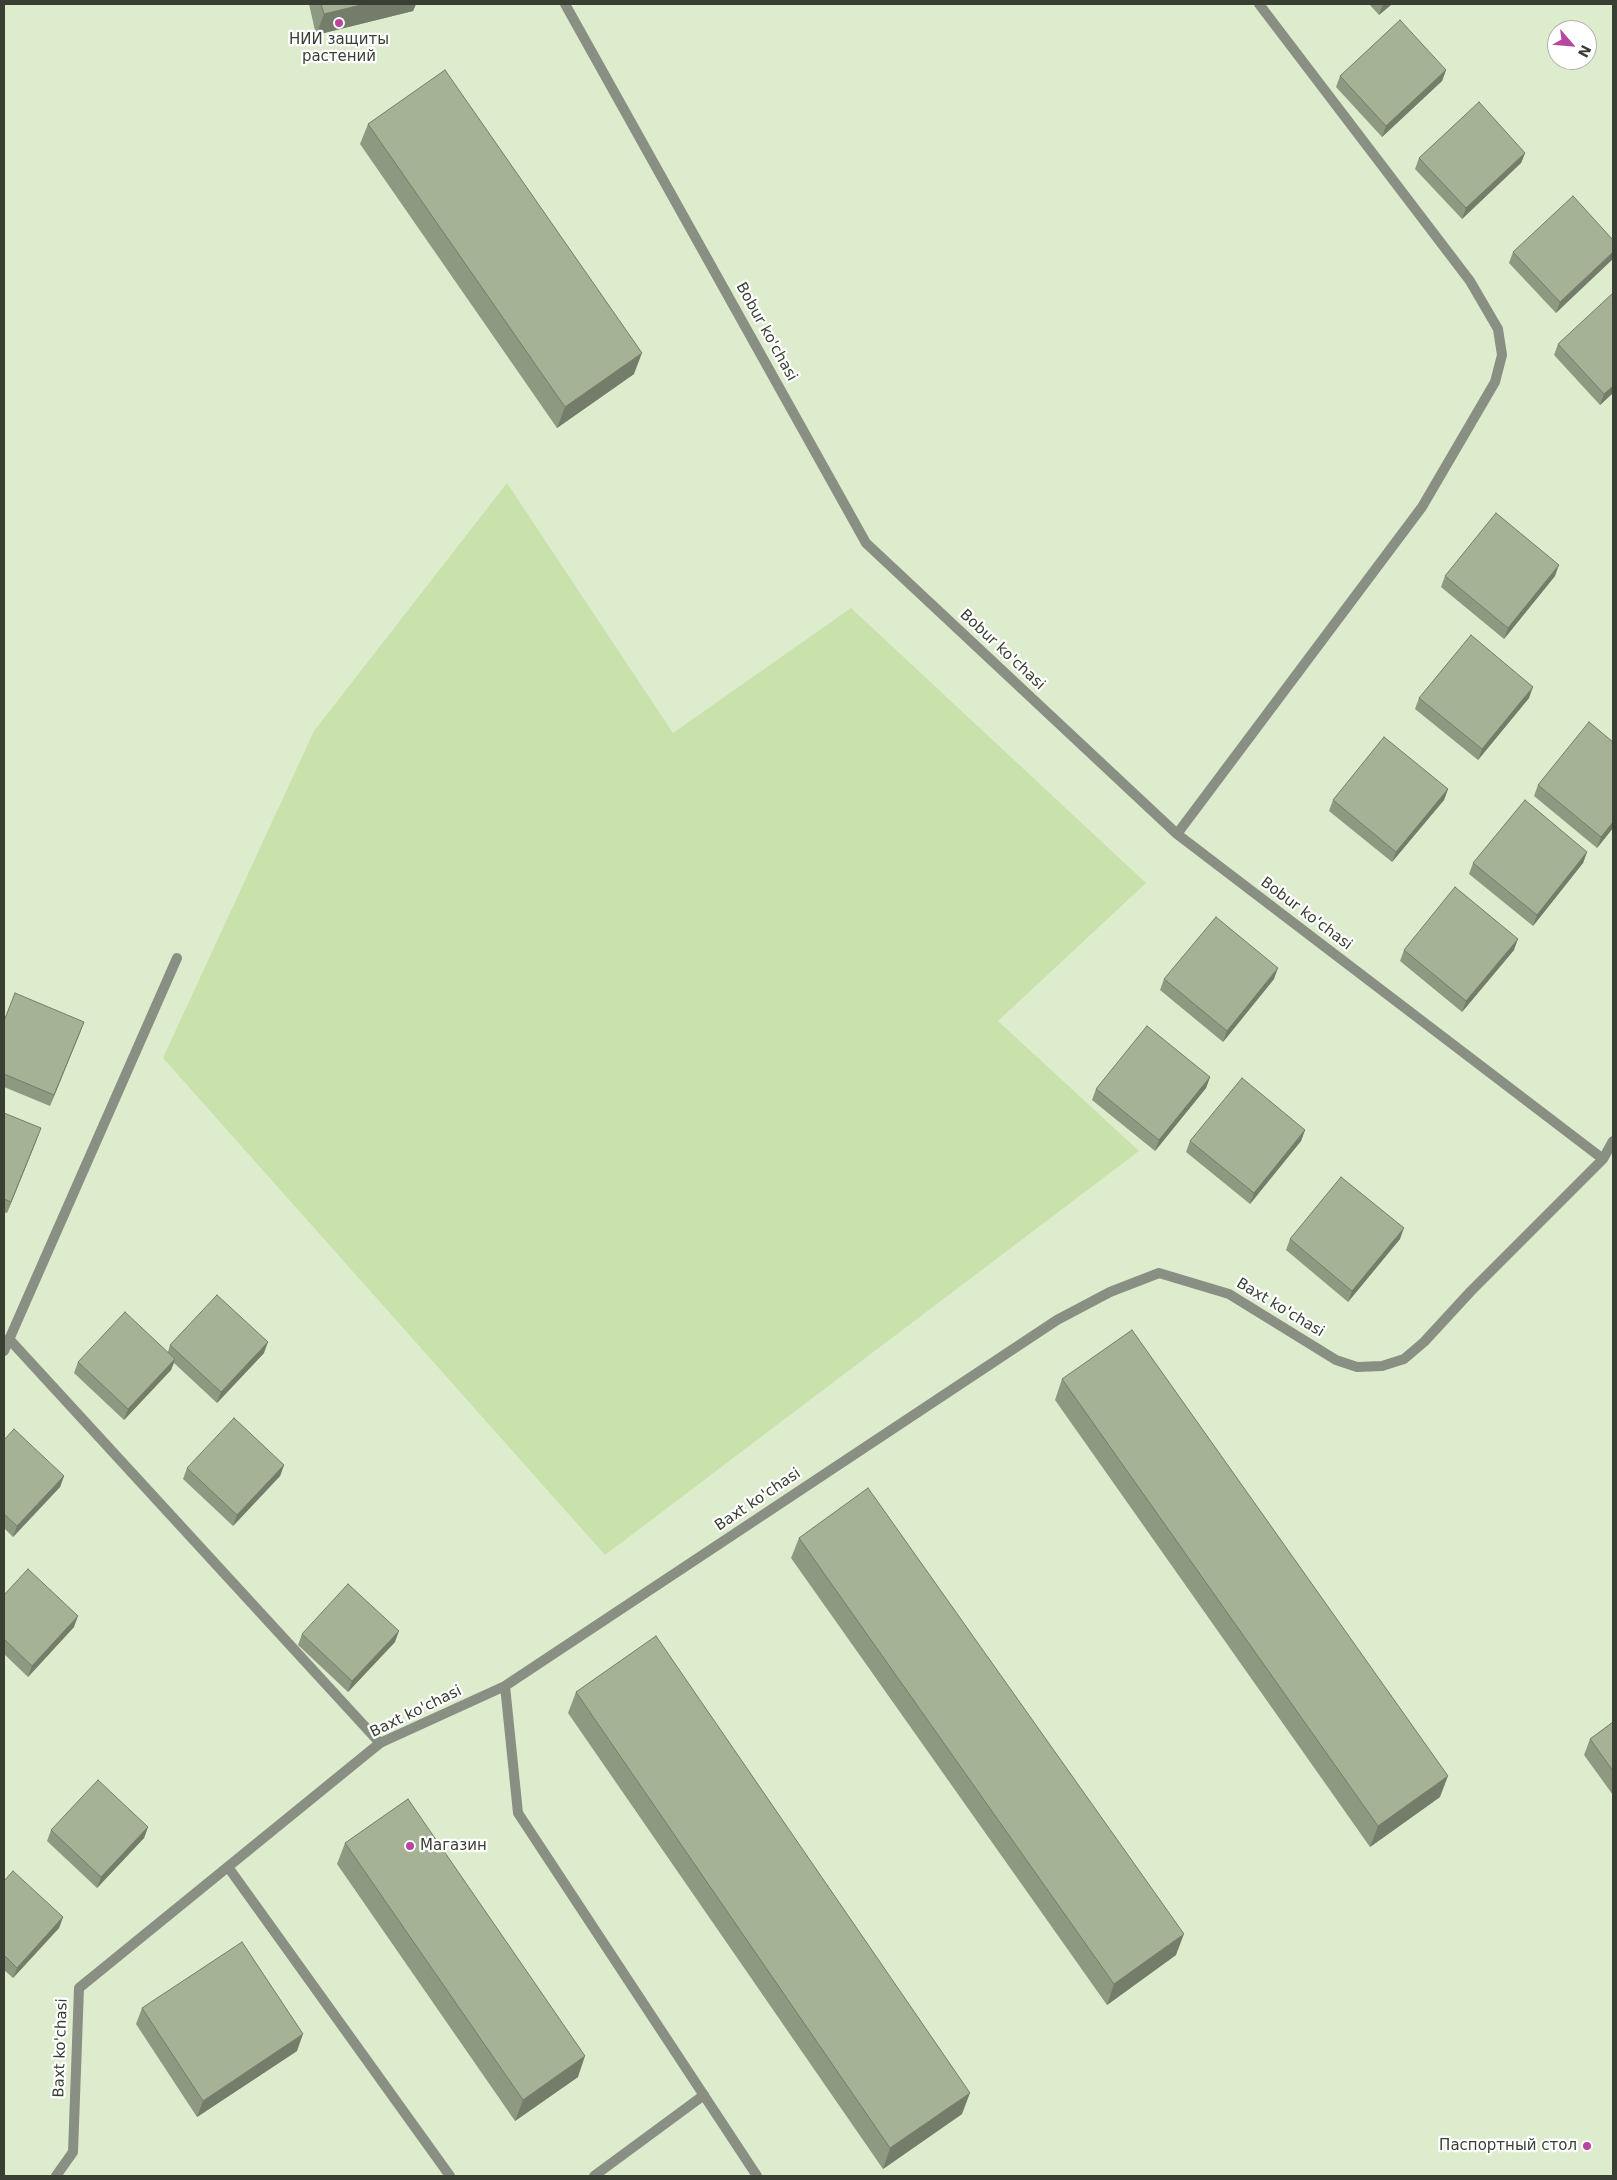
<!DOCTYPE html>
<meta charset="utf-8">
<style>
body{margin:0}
#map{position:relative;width:1617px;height:2180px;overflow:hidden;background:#deecce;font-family:"DejaVu Sans",sans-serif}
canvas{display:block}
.frame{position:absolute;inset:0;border:5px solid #393f33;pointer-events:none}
.north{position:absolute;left:1547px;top:20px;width:50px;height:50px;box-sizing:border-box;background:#fff;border:1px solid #b0b2ad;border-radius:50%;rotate:117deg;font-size:14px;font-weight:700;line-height:20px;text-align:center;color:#393f33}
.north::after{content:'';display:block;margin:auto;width:18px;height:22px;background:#b8459f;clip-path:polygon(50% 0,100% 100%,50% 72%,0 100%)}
</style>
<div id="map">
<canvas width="1617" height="2180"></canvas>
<div class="frame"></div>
<div class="north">N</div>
</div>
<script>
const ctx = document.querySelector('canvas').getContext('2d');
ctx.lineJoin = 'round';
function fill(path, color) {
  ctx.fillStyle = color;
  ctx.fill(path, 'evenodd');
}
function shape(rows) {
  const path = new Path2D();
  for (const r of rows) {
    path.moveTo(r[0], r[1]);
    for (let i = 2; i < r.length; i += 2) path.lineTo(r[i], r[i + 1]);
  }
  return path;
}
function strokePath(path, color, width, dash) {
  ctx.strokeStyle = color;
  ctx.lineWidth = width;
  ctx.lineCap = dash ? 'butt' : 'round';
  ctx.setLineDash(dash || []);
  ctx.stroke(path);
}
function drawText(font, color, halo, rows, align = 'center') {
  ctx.font = font + ' "DejaVu Sans",sans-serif';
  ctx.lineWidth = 4.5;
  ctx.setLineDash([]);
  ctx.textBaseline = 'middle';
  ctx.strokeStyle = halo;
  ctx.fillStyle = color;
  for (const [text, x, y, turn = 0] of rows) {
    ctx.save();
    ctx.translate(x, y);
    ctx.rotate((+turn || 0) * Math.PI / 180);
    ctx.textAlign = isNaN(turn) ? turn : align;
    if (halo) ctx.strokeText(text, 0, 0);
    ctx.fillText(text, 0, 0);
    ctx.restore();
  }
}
fill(shape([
 [507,483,673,733,851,608,1146,883,998,1021,1139,1151,605,1555,163,1058,314,731]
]), '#c9e1aa');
strokePath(shape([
 [9,1339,380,1743],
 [228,1867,450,2176],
 [594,2176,704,2095]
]), '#898f83', 10);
strokePath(shape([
 [565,4,866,543,1177,834,1603,1159],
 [1177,834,1422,507,1495,382,1502,355,1498,329,1470,281,1259,4],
 [4,1351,177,958],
 [505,1686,518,1813,757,2176],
 [56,2176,73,2152,79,1988,380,1743,505,1686,1057,1320,1110,1292,1159,1273,1229,1294,1336,1360,1357,1367,1382,1366,1404,1359,1424,1342,1471,1291,1603,1159,1613,1141]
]), '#898f83', 10);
fill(shape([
 [309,4,416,4,413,11,316,35],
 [1369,4,1392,4,1379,15],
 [1446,70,1442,81,1382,137,1336,87,1340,76],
 [368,124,634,374,557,428,360,144],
 [1525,153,1521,163,1462,219,1415,169,1419,158],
 [1613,240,1556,313,1509,263,1513,252],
 [1558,344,1613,393,1600,405,1554,355],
 [1445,576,1555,576,1504,639,1441,587],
 [1419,698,1529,698,1478,760,1415,709],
 [1613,742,1613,828,1597,848,1534,796,1538,785],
 [1448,789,1444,800,1392,862,1329,811,1333,800],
 [1587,852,1583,863,1533,926,1469,874,1473,863],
 [1404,950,1514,950,1462,1012,1400,961],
 [1164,979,1274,979,1223,1042,1160,990],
 [4,1021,84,1022,50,1106,4,1087],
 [1210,1077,1206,1088,1155,1151,1092,1100,1096,1089],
 [4,1113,37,1139,7,1213,4,1212],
 [1305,1130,1301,1141,1250,1204,1186,1152,1190,1141],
 [1290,1239,1400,1239,1348,1302,1286,1250],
 [170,1345,264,1353,217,1403,174,1363,171,1370,124,1420,74,1373,78,1362,168,1352],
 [1062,1379,1440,1797,1370,1847,1055,1400],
 [4,1440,64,1476,60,1487,13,1537,4,1528],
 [284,1465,280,1476,233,1526,183,1479,187,1468],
 [799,1538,1176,1955,1107,2005,791,1558],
 [4,1595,74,1627,28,1677,4,1654],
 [302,1634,395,1642,348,1692,298,1645],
 [576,1692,962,2114,883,2169,568,1713],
 [1613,1722,1613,1795,1584,1755,1590,1739],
 [148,1827,144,1838,97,1888,47,1841,51,1830],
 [345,1843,578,2077,515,2121,337,1864],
 [4,1881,63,1917,59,1928,13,1978,4,1970],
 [142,2008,297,2051,197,2117,136,2024]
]), '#8e9981');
fill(shape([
 [365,4,416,4,413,11,316,35,324,14],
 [1383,4,1392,4,1379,15],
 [1446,70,1442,81,1382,137,1386,126],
 [1525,153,1521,163,1462,219,1466,208],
 [1613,252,1613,259,1556,313,1560,302],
 [642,353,634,374,557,428,565,407],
 [1613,386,1613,393,1600,405,1604,394],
 [1559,565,1555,576,1504,639,1508,628],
 [1533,687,1529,698,1478,760,1482,749],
 [1448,789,1444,800,1392,862,1396,852],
 [1613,822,1613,828,1597,848,1601,837],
 [1587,852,1583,863,1533,926,1537,915],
 [1518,939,1514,950,1462,1012,1466,1001],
 [1278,968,1274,979,1223,1042,1227,1031],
 [84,1022,80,1033,50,1106,54,1095],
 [1210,1077,1206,1088,1155,1151,1159,1140],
 [41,1128,37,1139,7,1213,11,1202],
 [1305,1130,1301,1141,1250,1204,1254,1193],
 [1404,1228,1400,1239,1348,1302,1352,1291],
 [268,1342,264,1353,217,1403,221,1392],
 [175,1359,171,1370,124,1420,128,1409],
 [284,1465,280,1476,233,1526,237,1515],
 [64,1476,60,1487,13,1537,17,1526],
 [78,1616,74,1627,28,1677,32,1666],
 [399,1631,395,1642,348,1692,352,1681],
 [1448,1776,1440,1797,1370,1847,1378,1826],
 [148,1827,144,1838,97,1888,101,1877],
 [63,1917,59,1928,13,1978,17,1968],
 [1184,1934,1176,1955,1107,2005,1114,1984],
 [303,2034,297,2051,197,2117,203,2101],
 [585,2056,578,2077,515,2121,523,2100],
 [970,2093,962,2114,883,2169,890,2148]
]), '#747d69');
const building = shape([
 [321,4,365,4,324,14,321,4],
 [1400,20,1446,70,1386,126,1340,76,1400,20],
 [445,70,642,353,565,407,368,124,445,70],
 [1479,102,1525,153,1466,208,1419,158,1479,102],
 [1573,196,1613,240,1613,252,1560,302,1513,252,1573,196],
 [1613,293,1613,386,1604,394,1558,344,1613,293],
 [1496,513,1559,565,1508,628,1445,576,1496,513],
 [1471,635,1533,687,1482,749,1419,698,1471,635],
 [1589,722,1613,742,1613,822,1601,837,1538,785,1589,722],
 [1384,737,1448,789,1396,852,1333,800,1384,737],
 [1525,800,1587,852,1537,915,1473,863,1525,800],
 [1455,887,1518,939,1466,1001,1404,950,1455,887],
 [1216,917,1278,968,1227,1031,1164,979,1216,917],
 [15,993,84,1022,54,1095,4,1074,4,1021,15,993],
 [1147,1026,1210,1077,1159,1140,1096,1089,1147,1026],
 [1242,1078,1305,1130,1254,1193,1190,1141,1242,1078],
 [4,1113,41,1128,11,1202,4,1199,4,1113],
 [1341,1177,1404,1228,1352,1291,1290,1239,1341,1177],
 [217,1295,268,1342,221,1392,170,1345,217,1295],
 [125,1312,175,1359,128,1409,78,1362,125,1312],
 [1132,1330,1448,1776,1378,1826,1062,1379,1132,1330],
 [234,1418,284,1465,237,1515,187,1468,234,1418],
 [14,1429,64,1476,17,1526,4,1514,4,1440,14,1429],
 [868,1488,1184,1934,1114,1984,799,1538,868,1488],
 [28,1569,78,1616,32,1666,4,1639,4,1595,28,1569],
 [348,1584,399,1631,352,1681,302,1634,348,1584],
 [656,1636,970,2093,890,2148,576,1692,656,1636],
 [1613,1722,1613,1771,1590,1739,1613,1722],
 [98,1780,148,1827,101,1877,51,1830,98,1780],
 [408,1799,585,2056,523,2100,345,1843,408,1799],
 [13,1871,63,1917,17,1968,4,1955,4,1881,13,1871],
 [242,1942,303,2034,203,2101,142,2008,242,1942]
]);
fill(building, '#a5b296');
strokePath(building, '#747d69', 1);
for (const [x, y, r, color] of [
 [339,23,5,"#b8459f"],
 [410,1846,5,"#b8459f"],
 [1587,2146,5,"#b8459f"]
]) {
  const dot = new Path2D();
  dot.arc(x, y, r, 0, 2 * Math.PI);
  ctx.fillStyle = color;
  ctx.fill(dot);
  strokePath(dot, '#fff', 2);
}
drawText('15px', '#393f33', '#fff', [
 ["НИИ защиты",339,40],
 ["растений",339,57],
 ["Магазин",420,1846,"left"],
 ["Паспортный стол",1577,2146,"right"]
]);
drawText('15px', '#393f33', '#fff', [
 ["Bobur ko'chasi",766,332,61],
 ["Bobur ko'chasi",1002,650,43],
 ["Bobur ko'chasi",1306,914,37],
 ["Baxt ko'chasi",1280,1308,31],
 ["Baxt ko'chasi",758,1500,-34],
 ["Baxt ko'chasi",416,1712,-26],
 ["Baxt ko'chasi",61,2048,-88]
]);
</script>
